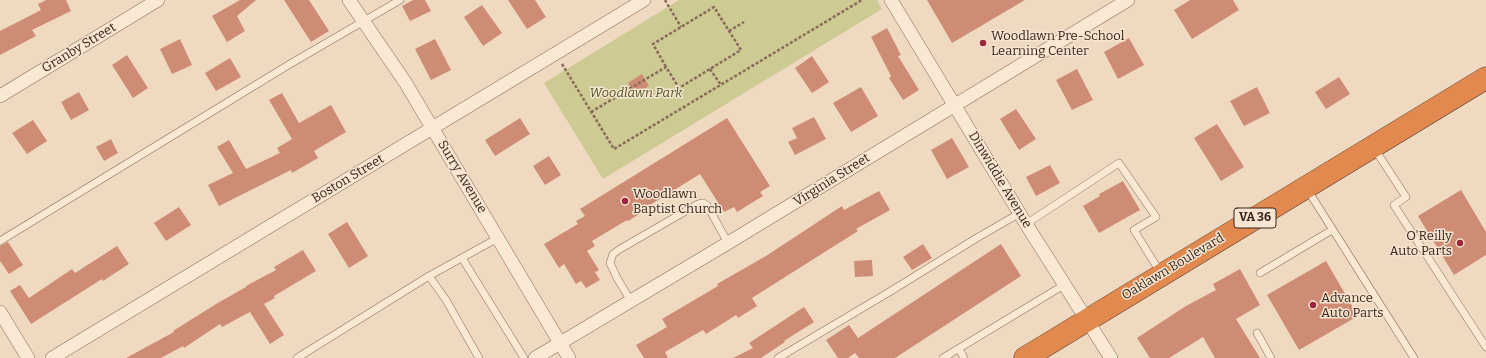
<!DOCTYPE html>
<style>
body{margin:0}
canvas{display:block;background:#efdac1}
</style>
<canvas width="1486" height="358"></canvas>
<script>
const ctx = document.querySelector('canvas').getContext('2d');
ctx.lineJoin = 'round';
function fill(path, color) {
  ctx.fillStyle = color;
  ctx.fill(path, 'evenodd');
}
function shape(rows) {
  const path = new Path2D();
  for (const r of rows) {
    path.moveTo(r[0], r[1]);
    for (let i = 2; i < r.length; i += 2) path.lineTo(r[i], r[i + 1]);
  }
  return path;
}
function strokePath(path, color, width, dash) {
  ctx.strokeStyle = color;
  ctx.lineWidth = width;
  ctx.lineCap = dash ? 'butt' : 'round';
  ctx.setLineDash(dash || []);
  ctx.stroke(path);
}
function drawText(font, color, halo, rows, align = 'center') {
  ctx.font = font + ' Bitter,serif';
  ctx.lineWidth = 3;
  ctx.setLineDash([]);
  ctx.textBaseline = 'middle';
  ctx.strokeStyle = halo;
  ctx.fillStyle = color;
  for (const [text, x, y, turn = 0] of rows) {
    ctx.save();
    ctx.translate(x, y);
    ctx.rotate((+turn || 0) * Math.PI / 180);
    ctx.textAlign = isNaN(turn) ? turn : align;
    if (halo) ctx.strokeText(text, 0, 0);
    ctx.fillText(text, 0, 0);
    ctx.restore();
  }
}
fill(shape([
 [679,0,877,0,882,9,603,179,544,83]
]), '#cdca94');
fill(shape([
 [46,0,66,0,71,11,32,30,36,36,0,55,0,31,41,10,38,4],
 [240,0,256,0,237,16,245,31,227,42,212,16],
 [284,0,309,0,329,31,311,42],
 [413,0,425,0,431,11,410,21,402,6],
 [508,0,535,0,546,17,527,29],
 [927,0,1025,0,952,43],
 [1190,0,1233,0,1239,10,1192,39,1174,10],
 [482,5,502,33,483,46,464,17],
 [887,28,901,55,898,56,919,90,903,100,889,78,891,76,871,37],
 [1129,38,1144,65,1118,79,1104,52],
 [180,39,192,65,172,74,160,49],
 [435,39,451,70,431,80,415,49],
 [127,55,148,88,133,98,112,65],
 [812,56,829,82,812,93,795,68],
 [230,58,241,77,216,91,205,73],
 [1077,69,1093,100,1072,110,1056,80],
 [642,74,649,86,635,95,628,83],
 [1339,77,1350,94,1326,109,1315,92],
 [861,87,878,116,851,132,833,103],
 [1257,87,1270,113,1244,126,1230,101],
 [79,92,89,110,71,120,61,102],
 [282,93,299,123,331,105,346,132,314,151,318,158,292,173,291,170,219,206,208,185,233,173,217,147,229,140,246,169,280,153,277,148,292,139,269,100],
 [1016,109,1036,139,1019,150,1000,119],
 [814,117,826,139,795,155,788,142,797,138,792,128],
 [520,118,530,134,495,156,485,140],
 [727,118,770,186,760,192,763,196,737,212,734,207,724,212,700,174,650,205,651,207,628,221,627,220,592,241,595,246,587,251,599,270,595,272,600,280,586,288,581,281,576,284,564,264,559,268,544,244,578,224,576,221,585,216,580,209],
 [33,120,47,141,27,154,12,133],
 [1217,124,1244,167,1221,181,1194,138],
 [952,138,969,167,947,179,931,150],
 [111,139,118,153,104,161,96,147],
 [549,156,561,175,545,185,533,166],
 [1050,165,1060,183,1036,196,1026,177],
 [1123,181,1140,210,1099,233,1083,206,1100,196,1099,194],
 [1461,190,1486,232,1486,255,1454,275,1418,216],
 [879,191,890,210,856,229,858,231,752,298,757,306,738,318,736,315,706,334,703,330,665,352,668,358,644,358,636,345,667,327,662,319,718,286,717,284,766,256,842,206,844,210],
 [179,207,191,225,166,241,154,223],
 [347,222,368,256,349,268,328,234],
 [8,242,23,265,9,274,0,261,0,246],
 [923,244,932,258,912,270,903,257],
 [1001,244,1021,276,895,358,859,358,855,353,848,358,838,358,826,340,849,325,858,338],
 [117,246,129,264,103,281,102,279,31,324,10,291,20,285,29,298,72,269,75,273],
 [303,250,316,271,274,296,275,298,264,304,284,335,270,344,250,312,222,327,220,324,184,348,183,346,161,358,126,358,174,332,173,331,216,304,246,287,246,286,276,270,274,267],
 [872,260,873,276,855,277,854,261],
 [1326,261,1358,316,1299,350,1267,295],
 [1240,269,1260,305,1236,319,1260,358,1215,358,1203,337,1169,358,1150,358,1137,338,1186,306,1216,290,1213,284],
 [804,307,814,322,784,341,785,342,761,358,733,358,753,348,749,343]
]), '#ce8c75');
const lane = shape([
 [1374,148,1406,197,1394,205,1486,347],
 [1307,189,1414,358],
 [1026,224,1119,163,1156,217,1134,230,1160,272],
 [0,241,290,64,400,0],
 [462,258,524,358],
 [1260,273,1332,230],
 [429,276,446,300,479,358],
 [631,301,617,278,610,263,613,254,620,249,698,204,703,203,707,205,728,243],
 [1257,333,1271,358],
 [959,349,964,358],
 [297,358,429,276,498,238],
 [778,358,891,291,975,239,1020,213],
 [943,358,1064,285]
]);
const street = shape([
 [349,0,405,82,569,358],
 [891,0,1026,224,1111,358],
 [0,96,158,0],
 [0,312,28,358],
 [52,358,644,0],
 [535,358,728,243,1128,0]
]);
const highway = shape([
 [1025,358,1486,78]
]);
strokePath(lane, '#896a58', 8);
strokePath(street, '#896a58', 14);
strokePath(highway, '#56392c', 23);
strokePath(shape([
 [665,0,681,27],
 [729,31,744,22],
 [562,64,614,149,862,0],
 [710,69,721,85],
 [591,112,666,67,679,88,741,50,714,7,653,44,666,67]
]), '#896a58', 2.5, [3, 2]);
strokePath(lane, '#f9e8d4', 7);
strokePath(street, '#f9e8d4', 13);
strokePath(highway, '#e1894f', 22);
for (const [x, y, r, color] of [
 [983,43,4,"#99273a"],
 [625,201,4,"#99273a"],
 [1460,243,4,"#99273a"],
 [1313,305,4,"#99273a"]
]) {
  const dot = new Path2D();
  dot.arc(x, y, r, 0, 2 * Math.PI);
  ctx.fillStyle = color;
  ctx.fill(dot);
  strokePath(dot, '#f6e5d0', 1.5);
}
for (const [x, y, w] of [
 [1255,218,42]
]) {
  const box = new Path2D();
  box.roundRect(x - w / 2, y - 10, w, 20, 3);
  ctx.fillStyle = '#f6e5d0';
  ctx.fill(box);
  strokePath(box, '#38251d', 1);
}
drawText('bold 12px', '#38251d', null, [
 ["VA 36",1255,218]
]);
drawText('13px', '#38251d', '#f6e5d0', [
 ["Woodlawn Pre-School",991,36],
 ["Learning Center",991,51],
 ["Woodlawn",633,194],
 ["Baptist Church",633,209],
 ["O'Reilly",1452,236,"right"],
 ["Auto Parts",1452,251,"right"],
 ["Advance",1321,298],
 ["Auto Parts",1321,313]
], 'left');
drawText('13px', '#38251d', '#f6e5d0', [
 ["Granby Street",79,48,-31],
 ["Surry Avenue",462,177,59],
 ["Boston Street",348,179,-31],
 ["Virginia Street",832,180,-32],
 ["Dinwiddie Avenue",1000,180,59],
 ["Oaklawn Boulevard",1173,267,-31]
]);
drawText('italic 13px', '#505523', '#f6e5d0', [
 ["Woodlawn Park",636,93]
]);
</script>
